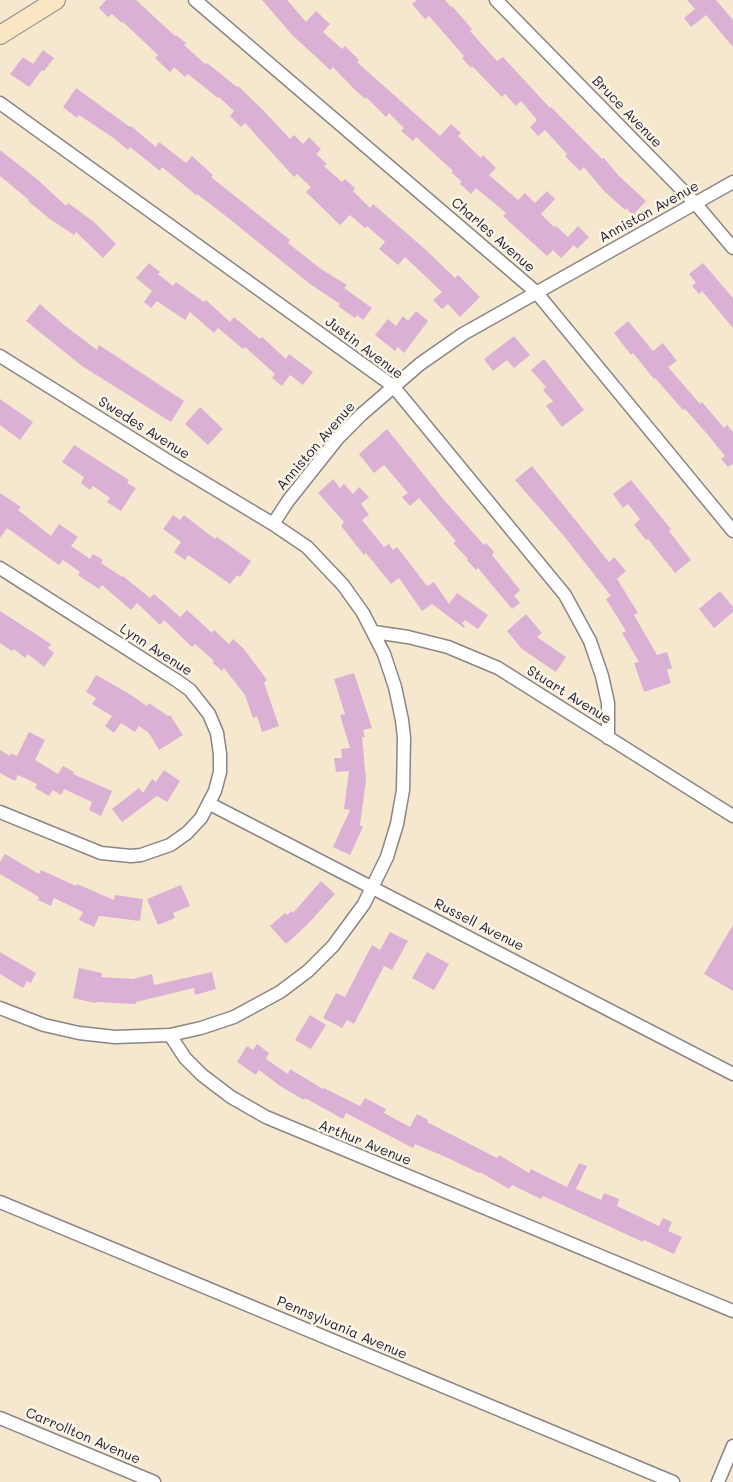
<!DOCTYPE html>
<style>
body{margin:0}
canvas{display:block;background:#f5e8cf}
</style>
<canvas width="733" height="1482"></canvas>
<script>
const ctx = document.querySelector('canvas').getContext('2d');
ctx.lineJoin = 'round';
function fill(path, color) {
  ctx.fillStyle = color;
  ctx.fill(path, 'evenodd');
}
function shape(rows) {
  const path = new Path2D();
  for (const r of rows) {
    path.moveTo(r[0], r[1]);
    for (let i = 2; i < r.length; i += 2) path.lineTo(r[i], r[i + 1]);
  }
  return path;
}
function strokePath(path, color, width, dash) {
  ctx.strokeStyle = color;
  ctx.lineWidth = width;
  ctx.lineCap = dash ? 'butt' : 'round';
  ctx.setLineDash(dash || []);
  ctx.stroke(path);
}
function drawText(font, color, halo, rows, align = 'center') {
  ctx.font = font + ' Mali,sans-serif';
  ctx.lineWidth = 5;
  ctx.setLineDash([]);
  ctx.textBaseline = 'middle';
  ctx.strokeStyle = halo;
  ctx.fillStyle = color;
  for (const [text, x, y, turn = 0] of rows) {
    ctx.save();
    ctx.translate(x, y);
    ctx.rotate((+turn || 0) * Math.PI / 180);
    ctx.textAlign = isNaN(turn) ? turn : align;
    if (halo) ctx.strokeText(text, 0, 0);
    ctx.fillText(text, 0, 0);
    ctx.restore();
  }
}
fill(shape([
 [106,0,136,0,175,36,176,35,186,43,184,45,205,64,207,63,237,87,238,86,264,111,290,139,294,135,303,144,309,137,321,149,316,154,327,164,324,166,342,182,345,179,355,188,353,191,370,208,373,204,426,250,455,278,458,275,480,297,460,317,448,304,442,309,433,300,442,292,405,257,398,265,379,249,385,242,367,226,365,228,350,215,340,225,306,192,311,187,297,174,294,177,245,123,241,127,230,116,234,111,219,97,218,98,188,74,185,77,174,67,170,72,155,58,158,55,123,22,122,23,112,14,108,17,99,8],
 [262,0,287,0,306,22,316,11,330,24,323,32,342,49,345,46,359,60,357,62,440,136,451,124,461,133,458,136,481,158,483,155,496,168,489,175,518,200,525,193,535,203,547,191,555,199,541,214,554,227,556,226,568,237,578,226,589,237,577,249,574,245,561,258,553,250,547,256,503,216,506,213,476,188,471,194,460,184,462,182,451,172,453,171,426,146,416,137,413,141,401,131,404,128,389,113,386,117,366,97,365,99,352,87,333,67,330,70,313,54,293,36],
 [417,0,445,0,451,7,452,6,472,29,470,31,497,61,503,57,550,108,551,107,602,159,604,158,618,175,646,201,633,215,626,208,625,210,603,190,584,167,580,171,565,156,567,154,545,130,538,136,530,127,537,120,521,101,516,106,505,94,502,97,472,66,471,68,462,58,464,56,429,16,425,19,412,4],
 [687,0,716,0,733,20,733,47,706,15,691,27,684,18,695,9],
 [43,50,54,58,44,71,42,70,29,87,10,74,23,57,33,64],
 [76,88,130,127,131,126,156,147,159,142,186,163,192,156,213,175,211,177,290,240,288,243,321,269,347,285,344,288,372,308,363,320,357,315,355,318,338,306,340,304,310,284,227,217,197,194,196,195,162,167,160,171,130,147,128,150,115,139,79,115,77,118,63,107],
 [0,150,38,180,66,206,68,203,94,222,116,244,103,258,76,232,74,235,50,219,28,201,29,200,0,176],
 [149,263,160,272,158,274,173,286,176,282,204,302,206,300,230,322,234,317,260,339,262,337,286,359,289,354,313,372,303,385,290,375,282,386,272,378,275,374,245,347,243,349,218,328,214,333,190,312,185,320,157,301,151,308,144,302,152,291,136,278],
 [703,263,733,298,733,328,702,291,699,294,692,286,696,283,689,274],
 [40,304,64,325,97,350,99,345,184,401,171,422,82,366,26,321],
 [416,311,428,321,404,353,398,347,395,351,375,335,388,319,396,326,403,316,408,321],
 [628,321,653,351,663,343,677,361,668,367,700,404,702,402,724,428,727,425,733,432,733,465,732,464,728,467,721,459,725,456,708,435,685,409,683,410,655,378,654,379,633,353,631,355,614,333],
 [514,336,530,355,514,368,507,360,493,371,484,359],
 [544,359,584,410,562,427,546,406,553,401,543,390,546,387,531,370],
 [0,399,33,422,20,440,0,425],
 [200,407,223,429,208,445,185,424],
 [387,429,444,500,484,545,486,543,494,552,492,555,520,590,514,596,520,603,512,609,478,568,476,570,467,560,468,559,453,543,456,541,419,498,410,506,402,497,408,493,384,465,374,473,359,454],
 [74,445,129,480,127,483,136,488,121,511,107,502,110,498,93,486,90,490,81,483,84,477,62,462],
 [532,466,609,562,614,557,626,571,617,579,638,613,634,615,657,655,667,652,672,668,667,670,671,683,644,692,634,663,639,662,622,633,626,631,606,599,611,596,564,536,515,480],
 [333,479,340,488,344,484,353,494,359,487,369,497,361,504,369,515,362,520,384,547,389,544,393,550,397,547,427,586,434,582,449,604,457,593,488,615,478,629,465,620,462,623,465,627,464,628,432,604,422,611,399,578,391,584,366,553,364,555,341,526,344,522,318,493],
 [631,480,671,529,669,531,691,560,675,573,648,539,646,540,634,525,640,519,628,504,623,508,613,494],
 [0,493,21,507,18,510,51,536,59,524,78,537,71,546,90,559,93,554,103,560,101,563,122,577,123,576,150,598,154,594,180,617,187,610,212,633,214,630,229,644,233,639,244,649,267,680,264,683,279,726,262,732,257,716,253,718,245,695,224,668,222,671,212,662,214,661,195,644,192,647,164,620,160,625,137,603,131,610,102,585,99,589,78,575,80,572,63,560,59,565,7,528,0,538],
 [173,515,180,520,184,515,215,539,217,537,251,561,240,577,237,575,230,584,188,555,185,560,174,552,181,542,163,529],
 [720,591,733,607,733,612,714,628,699,609],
 [0,611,51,644,48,648,54,653,44,667,28,654,25,658,14,649,12,651,0,643],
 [526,614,542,633,537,637,566,657,556,672,522,649,507,631],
 [354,673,372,728,363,730,365,737,362,737,366,780,360,825,363,827,350,855,333,847,350,810,344,809,349,771,336,772,334,758,342,758,341,749,350,748,340,715,345,714,334,679],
 [96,675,128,693,147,706,149,703,168,716,170,715,183,735,159,750,149,733,139,726,135,732,121,723,114,733,105,726,112,716,92,704,96,698,86,692],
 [29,732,45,740,35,760,58,774,63,766,74,772,73,774,112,791,101,816,89,810,92,802,64,789,61,795,53,790,49,796,35,788,37,784,18,775,15,781,0,773,0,750,10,756,11,753,17,756],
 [164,770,180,781,167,802,157,796,122,822,112,809,139,788,143,793,152,779,156,782],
 [5,854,39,874,41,870,76,886,77,884,114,900,115,895,143,899,140,921,99,916,94,927,79,920,83,912,54,898,51,906,38,900,39,897,0,874,0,862],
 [321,881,335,894,307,925,286,944,270,926,285,913,287,915,292,911,293,913],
 [181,885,190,906,173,913,175,918,158,925,147,899],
 [733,925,733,991,704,974],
 [390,932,408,941,392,970,384,966,354,1024,347,1020,342,1028,323,1018,336,993,345,997,372,945,380,950],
 [0,952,36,973,31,983,27,981,23,988,0,974],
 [427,952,449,964,434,990,412,978],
 [79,968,102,973,101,977,133,979,152,974,154,985,212,972,216,989,195,995,194,988,136,1002,136,1004,96,1002,95,1003,73,998],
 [310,1015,326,1025,311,1049,295,1040],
 [257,1044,269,1053,266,1059,288,1074,290,1069,323,1089,324,1088,360,1106,365,1098,386,1109,384,1113,410,1127,417,1114,428,1120,427,1122,497,1158,499,1155,529,1173,531,1169,567,1187,579,1163,587,1166,576,1189,601,1200,604,1193,619,1199,617,1206,659,1226,663,1218,672,1222,668,1231,682,1237,674,1254,644,1240,643,1242,543,1196,541,1199,512,1185,509,1189,480,1172,479,1173,448,1158,415,1144,413,1148,346,1113,343,1119,305,1098,304,1100,280,1086,259,1070,256,1075,237,1062,247,1046,253,1050]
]), '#dbb0d5');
const street = shape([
 [195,0,536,292,733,531],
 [496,0,695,203,733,248],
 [0,103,393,386,565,595,590,641,602,676,608,703,608,738],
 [0,356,170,462,273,524,307,547,343,585,363,613,384,654,395,687,402,720,404,738,403,790,397,824,387,857,364,904,333,946,308,971,280,992,234,1017,201,1028,170,1035],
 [273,524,288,501,338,438,362,414,420,364,463,334,733,182],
 [0,568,176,680,190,690,209,714,217,733,220,754,220,772,215,791,201,818,187,833,170,845,141,855,131,856,101,853,0,812],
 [374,632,408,637,448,647,498,668,733,816],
 [210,804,733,1074],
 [0,1008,44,1025,79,1033,115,1037,170,1035,185,1058,202,1075,231,1097,266,1117,733,1311],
 [0,1202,673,1482],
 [0,1418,154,1482],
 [718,1482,733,1446]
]);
const secondary = shape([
 [0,35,56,0]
]);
strokePath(street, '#8c8585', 15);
strokePath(secondary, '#8c8585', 20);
strokePath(street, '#fff', 12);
strokePath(secondary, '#fbe6c4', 18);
drawText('14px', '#22223b', '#fcf5e5', [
 ["Bruce Avenue",627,112,46],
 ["Anniston Avenue",649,212,-29],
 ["Charles Avenue",493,235,41],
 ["Justin Avenue",364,348,37],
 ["Swedes Avenue",144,428,32],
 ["Anniston Avenue",316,446,-49],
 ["Lynn Avenue",156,650,33],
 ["Stuart Avenue",569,695,32],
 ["Russell Avenue",479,925,27],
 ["Arthur Avenue",365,1143,22],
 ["Pennsylvania Avenue",342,1328,23],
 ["Carrollton Avenue",83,1436,23]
]);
</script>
